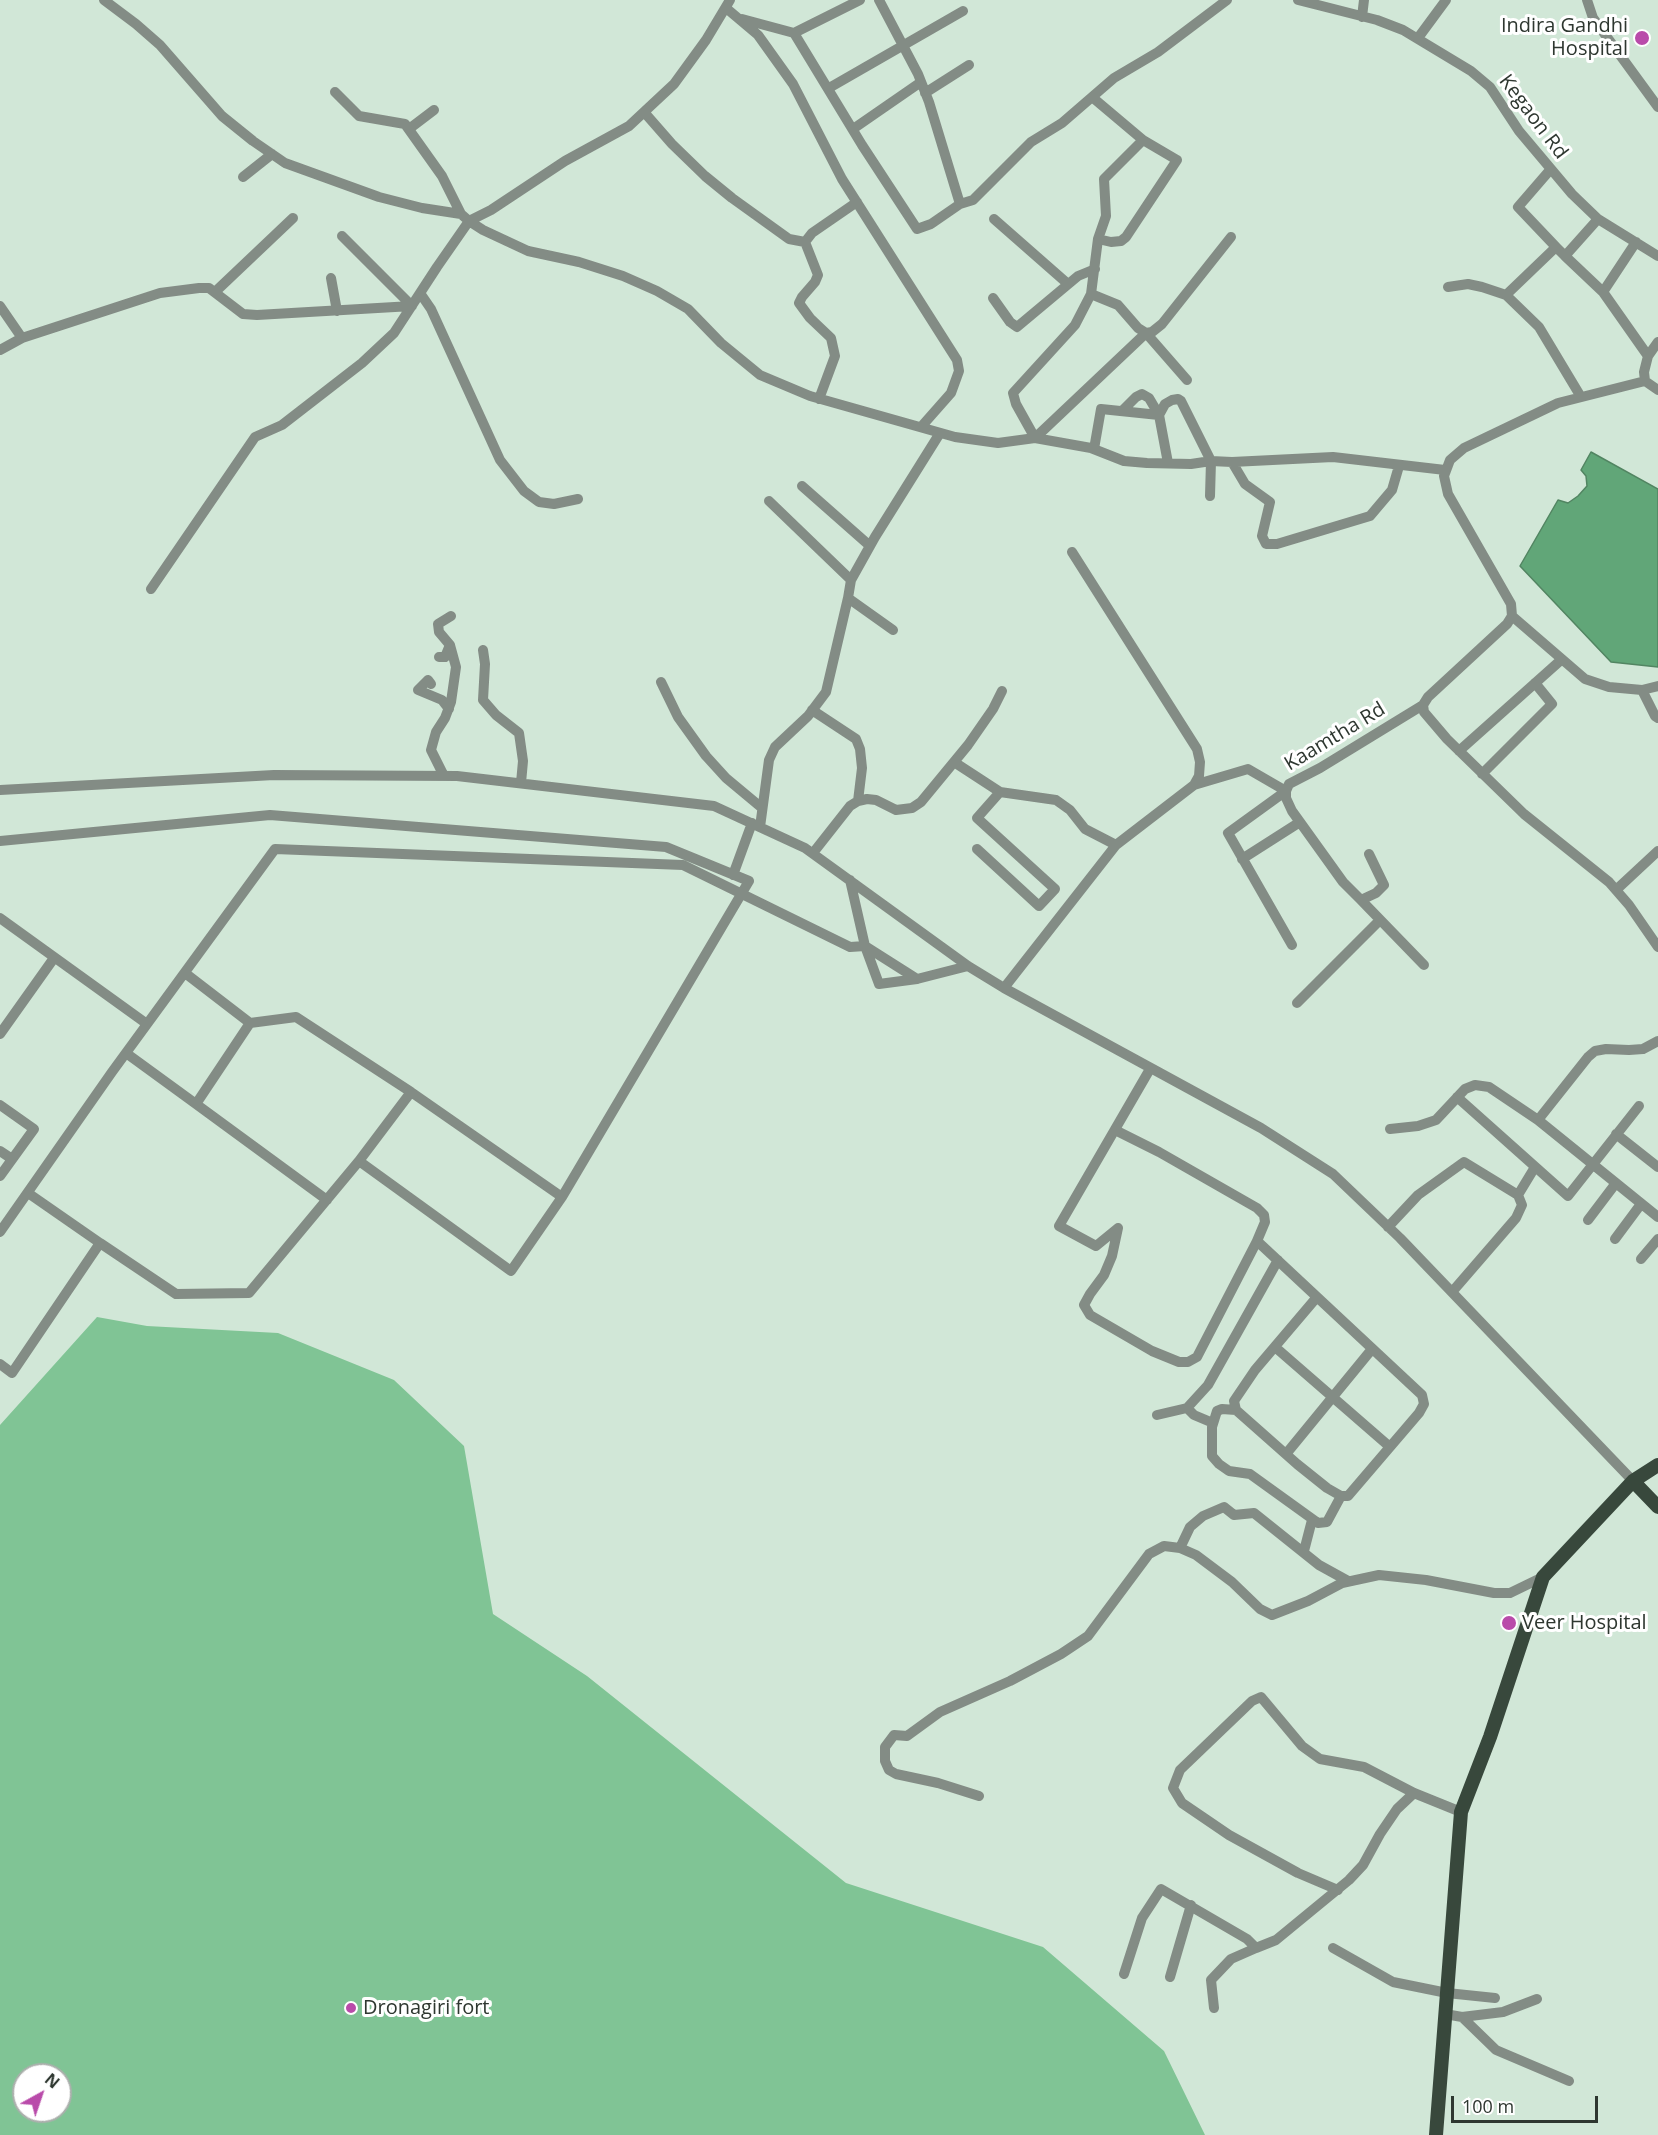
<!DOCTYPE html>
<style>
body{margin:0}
#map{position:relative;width:1658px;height:2135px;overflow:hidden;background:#d1e7d7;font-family:"Open Sans",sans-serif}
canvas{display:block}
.north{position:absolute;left:12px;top:2063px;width:60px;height:60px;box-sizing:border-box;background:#fff;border:2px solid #abafac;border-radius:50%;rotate:40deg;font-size:16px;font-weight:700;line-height:24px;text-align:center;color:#2e3730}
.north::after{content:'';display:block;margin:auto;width:21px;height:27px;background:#b94baa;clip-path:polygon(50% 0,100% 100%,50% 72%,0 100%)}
.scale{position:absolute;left:1451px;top:2096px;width:147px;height:27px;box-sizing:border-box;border:3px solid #2e3730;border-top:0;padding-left:8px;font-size:18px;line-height:21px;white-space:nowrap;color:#2e3730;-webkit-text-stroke:4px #fff;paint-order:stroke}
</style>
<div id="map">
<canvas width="1658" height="2135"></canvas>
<div class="north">N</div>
<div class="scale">100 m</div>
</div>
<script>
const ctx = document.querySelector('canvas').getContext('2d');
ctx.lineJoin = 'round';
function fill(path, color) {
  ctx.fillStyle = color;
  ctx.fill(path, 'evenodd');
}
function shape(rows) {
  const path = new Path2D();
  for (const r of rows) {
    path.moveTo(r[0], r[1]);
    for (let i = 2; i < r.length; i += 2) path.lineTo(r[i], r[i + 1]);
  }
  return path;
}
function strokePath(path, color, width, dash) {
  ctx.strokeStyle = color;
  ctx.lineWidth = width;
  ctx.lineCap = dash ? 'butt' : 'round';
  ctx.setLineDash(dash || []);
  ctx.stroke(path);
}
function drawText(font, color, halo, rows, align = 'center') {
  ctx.font = font + ' "Open Sans",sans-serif';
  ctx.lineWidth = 6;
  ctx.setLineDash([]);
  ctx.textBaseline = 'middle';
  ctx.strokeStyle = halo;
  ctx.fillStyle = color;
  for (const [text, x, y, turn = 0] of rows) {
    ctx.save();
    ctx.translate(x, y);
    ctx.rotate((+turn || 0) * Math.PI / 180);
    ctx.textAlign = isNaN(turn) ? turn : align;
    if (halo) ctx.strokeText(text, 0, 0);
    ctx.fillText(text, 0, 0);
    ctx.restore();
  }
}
fill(shape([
 [97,1317,147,1326,278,1333,394,1380,464,1446,493,1614,587,1676,846,1883,1043,1947,1164,2051,1205,2135,0,2135,0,1425],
 [24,2075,60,2075,60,2111,24,2111]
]), '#80c495');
const water = shape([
 [1591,452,1658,489,1658,667,1611,662,1520,566,1558,500,1568,503,1578,496,1587,486,1586,476,1581,470,1591,452]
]);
fill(water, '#61a678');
strokePath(water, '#528562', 1.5);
strokePath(shape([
 [104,0,136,24,160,45,222,116,253,141,285,163,379,197,422,208,461,214,469,221,437,267,394,333,362,363,282,425,255,437,151,589],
 [730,0,706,40,674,84,629,126,565,161,491,210,469,221,483,230,528,251,579,262,623,276,657,291,688,309,721,343,760,375,810,396,955,437,998,443,1035,438,1091,448,1124,461,1147,463,1191,464,1211,461,1232,462,1333,457,1445,470],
 [860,0,794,33,862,145,917,229,931,224,960,204,973,200,1031,142,1062,123,1114,78,1158,52,1227,0],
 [879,0,918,74,929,102,960,204],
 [1298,0,1377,20,1403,30,1471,71,1490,87,1519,131,1572,194,1598,219,1658,256],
 [1587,0,1593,18,1658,107],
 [726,8,758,35,793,84,842,179,957,360,959,371,951,393,921,427],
 [1362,17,1364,0],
 [742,19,794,33],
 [1418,38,1446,0],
 [829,88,963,11],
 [335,92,359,116,405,124,442,176,461,214],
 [925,93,969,65],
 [1092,97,1143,140,1104,179,1106,216,1098,239,1091,294,1075,325,1013,393,1016,404,1035,438,1146,333,1187,380],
 [644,112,672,144,705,176,732,198,789,239,805,242],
 [409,129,434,110],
 [853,129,921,82],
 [1550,170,1518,207,1556,247],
 [243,177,272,154],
 [994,219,1068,284],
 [342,236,412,306],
 [1098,239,1111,242,1121,241,1126,237,1177,160,1143,140],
 [1565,256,1603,292,1648,356],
 [331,278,337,311],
 [1448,287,1468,284,1482,287,1506,295,1539,327,1581,397],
 [215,292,293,218],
 [1603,292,1636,242],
 [420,293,431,309,500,460,524,491,539,502,554,504,578,499],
 [1091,294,1118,305,1138,328,1146,333,1152,332,1162,324,1231,237],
 [1506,295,1556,247,1565,256,1598,219],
 [993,298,1010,322,1017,327,1078,276,1095,269],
 [0,306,22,338],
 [0,350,22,338,160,293,199,288,209,288,243,314,257,315,412,306],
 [1645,381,1644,372,1648,356,1658,342],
 [1658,390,1645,381,1558,403,1464,448,1450,460,1444,476,1448,494,1511,604,1512,616,1507,624,1428,697,1423,705,1424,712,1447,739,1524,814,1609,882,1629,905,1658,947],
 [819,399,835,356,831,338,810,318,799,303,802,297,815,282,818,275,805,242,812,233,857,202],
 [1122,411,1136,397,1142,394,1149,398,1159,415,1165,404,1172,400,1178,399,1181,401,1211,461,1210,496],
 [1094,449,1101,409,1159,415,1168,463],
 [1232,462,1245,484,1270,502,1262,536,1266,544,1277,544,1370,516,1392,490,1399,466],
 [802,486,870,546],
 [769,501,851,580],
 [1072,552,1197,749,1200,762,1199,776,1194,785],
 [1512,616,1585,679,1609,687,1642,690,1658,686],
 [893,630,848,598,851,580,875,537,940,433],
 [483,650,485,664,483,700,496,715,519,733,523,761,521,783],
 [439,657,445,657,450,645],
 [661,682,678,717,706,756,726,778,762,808],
 [431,684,428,680,418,690,442,700,449,709],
 [1642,690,1655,716,1658,718],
 [812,710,856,739,860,749,862,768,858,801],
 [1459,751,1561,660],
 [954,762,1000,792,1056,800,1070,810,1085,829,1116,845,1194,785,1248,769,1286,791,1286,798,1292,811,1343,882,1361,900,1376,893,1384,885,1369,854],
 [1482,774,1552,704,1535,683],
 [444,776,431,750,436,732,445,718,451,702,456,667,450,645,439,632,438,624,451,616],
 [0,790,274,775,457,776,714,806,805,848,968,966,1004,988,1261,1128,1333,1174,1400,1238,1633,1481],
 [760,827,769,760,775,747,808,716,826,692,848,598],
 [0,841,270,815,666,847,749,881,562,1197,511,1271,359,1161,411,1092],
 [977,849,1039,906,1055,889,977,818,1000,792],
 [813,853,850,806,858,801,867,799,876,800,896,810,912,808,921,802,968,745,993,709,1002,691],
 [1242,859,1300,822],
 [733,875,752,823],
 [850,880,865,946,879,984,917,979,968,966],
 [1616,890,1658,851],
 [1361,900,1424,965],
 [0,918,147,1024],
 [1292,945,1228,833,1286,791,1289,784,1320,768,1423,705],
 [185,973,250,1023,296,1017,411,1092,562,1197],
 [1004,988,1116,845],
 [1297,1003,1380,920],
 [250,1023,196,1104,327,1200],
 [0,1034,54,958],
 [126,1053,196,1104],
 [1457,1097,1568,1196,1639,1106],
 [0,1105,34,1129,0,1176],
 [1538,1120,1588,1057,1595,1051,1606,1049,1629,1050,1643,1049,1658,1041],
 [1390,1129,1418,1126,1436,1120,1465,1089,1475,1085,1489,1087,1538,1120,1658,1217],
 [1115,1130,1159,1152,1257,1208,1264,1215,1265,1222,1257,1241,1197,1357,1188,1362,1179,1362,1152,1351,1090,1315,1084,1305,1090,1294,1104,1275,1112,1256,1118,1228,1096,1246,1059,1226,1150,1069],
 [1616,1134,1658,1167],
 [0,1151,12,1159],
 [28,1193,100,1243],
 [1588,1220,1616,1183],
 [1388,1227,1418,1195,1464,1162,1518,1195,1535,1167],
 [0,1232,112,1072,275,849,683,865,850,947,865,946,917,979],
 [1615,1239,1641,1204],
 [1257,1241,1422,1395,1424,1404,1419,1413,1348,1496,1341,1496,1327,1488,1297,1464,1236,1410,1234,1401,1255,1370,1317,1297],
 [1641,1259,1658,1239],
 [1452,1292,1516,1218,1522,1205,1518,1195],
 [1275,1347,1390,1447],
 [0,1364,12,1373,100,1243,176,1294,249,1293,359,1161],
 [1187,1408,1194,1415,1213,1423],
 [1236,1410,1222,1409,1217,1411,1212,1427,1212,1456,1219,1464,1229,1471,1250,1474,1318,1523,1327,1522,1341,1496],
 [1157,1415,1187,1408,1208,1385,1278,1260],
 [1286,1454,1372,1349],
 [1180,1548,1190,1527,1203,1516,1224,1507,1234,1515,1254,1513,1319,1565,1348,1581],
 [1304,1551,1312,1520],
 [979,1796,938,1783,896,1774,889,1770,885,1761,885,1747,894,1735,907,1736,940,1712,1010,1681,1061,1654,1088,1636,1149,1554,1164,1546,1180,1548,1196,1555,1232,1582,1260,1609,1272,1615,1308,1601,1342,1583,1379,1575,1426,1580,1494,1593,1510,1593,1543,1577],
 [1338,1890,1298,1873,1229,1835,1182,1803,1173,1788,1180,1770,1252,1701,1261,1697,1302,1746,1320,1759,1364,1767,1414,1793,1461,1812],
 [1333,1948,1393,1982,1447,1993,1495,1998],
 [1124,1974,1142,1918,1161,1889,1247,1939,1256,1948,1276,1940,1349,1880,1363,1865,1380,1834,1397,1809,1414,1793],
 [1170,1977,1191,1905],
 [1214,2008,1211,1980,1231,1959,1256,1948],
 [1445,2014,1462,2017,1496,2050,1569,2081],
 [1462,2017,1503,2012,1537,1999]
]), '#838c85', 10);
strokePath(shape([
 [1633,1481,1658,1507],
 [1436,2135,1461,1812,1490,1737,1543,1577,1633,1481,1658,1465]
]), '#38483c', 14);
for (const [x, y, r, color] of [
 [1642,38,8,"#b94baa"],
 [1509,1623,8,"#b94baa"],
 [351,2008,6,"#b94baa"]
]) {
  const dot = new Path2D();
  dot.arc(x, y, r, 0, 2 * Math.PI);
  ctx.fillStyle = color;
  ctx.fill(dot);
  strokePath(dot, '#fff', 2);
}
drawText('20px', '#2e3730', '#fff', [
 ["Indira Gandhi",1628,26,"right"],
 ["Hospital",1628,49,"right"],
 ["Veer Hospital",1522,1623],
 ["Dronagiri fort",363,2008]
], 'left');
drawText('20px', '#2e3730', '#fff', [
 ["Kegaon Rd",1533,117,53],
 ["Kaamtha Rd",1335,737,-31]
]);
</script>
